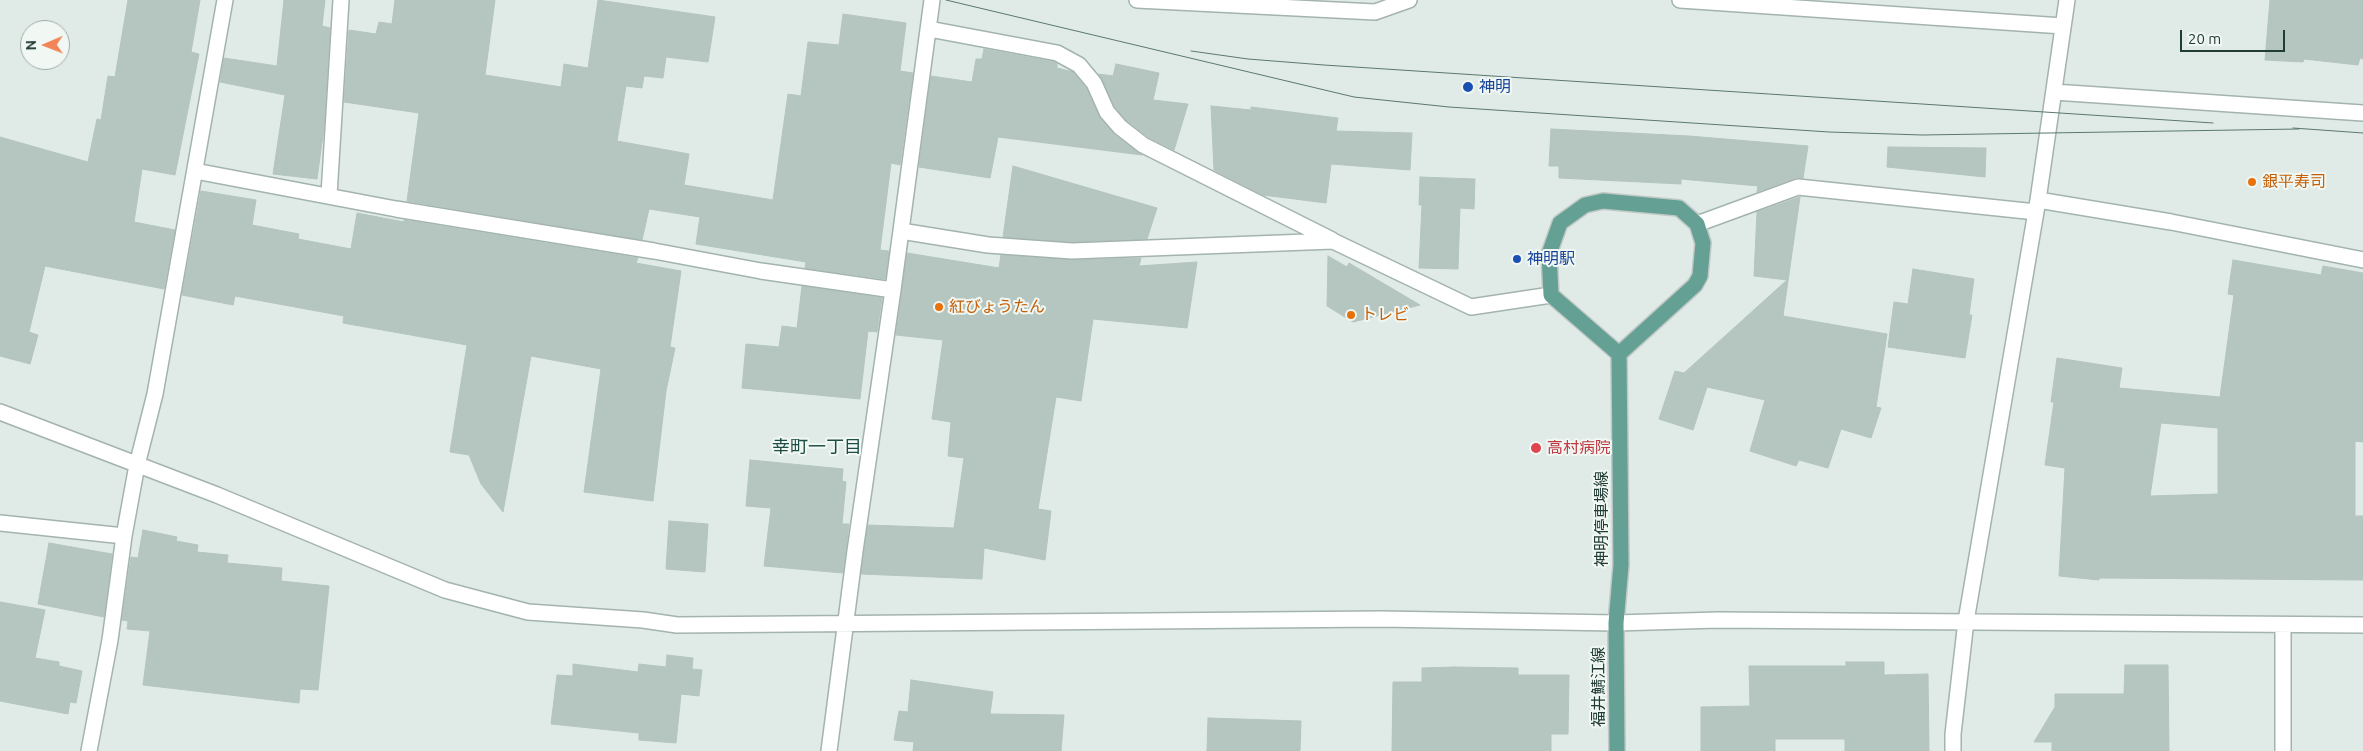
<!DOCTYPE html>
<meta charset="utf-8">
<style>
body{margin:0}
#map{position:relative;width:2363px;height:751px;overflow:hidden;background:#e0ebe7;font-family:Ubuntu,sans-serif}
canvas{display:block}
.north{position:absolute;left:20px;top:20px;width:50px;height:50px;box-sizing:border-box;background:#f1f8f4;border:1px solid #9eaca8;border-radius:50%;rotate:269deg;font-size:14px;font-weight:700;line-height:20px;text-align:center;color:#213b35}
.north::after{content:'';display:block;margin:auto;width:18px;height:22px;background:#f28457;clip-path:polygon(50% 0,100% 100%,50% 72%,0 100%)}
.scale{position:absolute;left:2180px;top:30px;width:105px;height:22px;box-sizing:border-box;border:2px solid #213b35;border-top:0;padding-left:6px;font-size:15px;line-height:18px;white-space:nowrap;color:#213b35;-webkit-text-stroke:4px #f1f8f4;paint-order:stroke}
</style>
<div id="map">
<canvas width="2363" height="751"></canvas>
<div class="north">N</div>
<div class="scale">20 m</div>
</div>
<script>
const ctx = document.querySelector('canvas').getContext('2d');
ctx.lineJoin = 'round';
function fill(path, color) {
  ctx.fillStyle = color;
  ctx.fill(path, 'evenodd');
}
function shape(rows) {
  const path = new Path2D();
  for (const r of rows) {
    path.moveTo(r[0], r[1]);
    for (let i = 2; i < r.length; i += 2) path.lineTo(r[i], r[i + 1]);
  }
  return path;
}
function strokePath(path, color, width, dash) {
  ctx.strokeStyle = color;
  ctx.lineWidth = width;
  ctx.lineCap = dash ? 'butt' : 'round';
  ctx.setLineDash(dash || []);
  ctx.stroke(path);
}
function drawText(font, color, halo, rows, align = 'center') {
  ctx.font = font + ' Ubuntu,"Noto Sans JP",sans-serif';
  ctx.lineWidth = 4;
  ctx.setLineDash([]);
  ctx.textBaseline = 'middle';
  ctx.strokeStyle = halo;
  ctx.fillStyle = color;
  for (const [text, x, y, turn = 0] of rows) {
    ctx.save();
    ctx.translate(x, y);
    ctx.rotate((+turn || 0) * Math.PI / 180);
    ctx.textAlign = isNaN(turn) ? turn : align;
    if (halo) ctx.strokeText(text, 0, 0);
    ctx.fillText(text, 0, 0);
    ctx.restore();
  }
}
const building = shape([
 [128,0,200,0,191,52,199,54,175,175,142,169,134,222,175,230,164,289,45,266,29,332,38,335,30,364,0,356,0,137,88,162,97,119,101,120,108,76,115,77,128,0],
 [284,0,325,0,322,26,330,28,324,128,317,179,273,174,285,95,220,82,224,58,277,66,284,0],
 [395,0,495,0,485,75,561,87,564,64,588,68,598,0,715,17,708,62,666,57,663,78,644,76,642,88,626,86,617,141,689,154,684,185,773,200,788,94,801,96,808,42,839,45,843,14,906,23,900,71,913,73,900,165,891,163,880,250,889,251,885,279,805,268,806,262,696,244,700,217,649,209,642,240,407,201,419,113,344,102,349,30,376,34,379,22,392,24,395,0],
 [2270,0,2363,0,2363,59,2360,58,2358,65,2304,59,2303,62,2265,60,2270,0],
 [984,49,1054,62,1057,64,1057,68,1073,72,1086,88,1100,118,1114,134,1142,155,998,137,990,178,919,167,931,76,972,82,976,59,982,59,984,49],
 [1116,64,1159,73,1153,100,1188,104,1174,150,1148,137,1126,120,1115,107,1099,74,1113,76,1116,64],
 [1211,106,1251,110,1251,107,1338,118,1336,131,1412,133,1410,170,1331,164,1326,203,1263,195,1214,170,1211,106],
 [1551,129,1689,136,1808,146,1803,178,1795,178,1757,192,1758,186,1681,179,1681,184,1559,178,1559,166,1549,166,1551,129],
 [1888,147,1986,148,1985,177,1887,167,1888,147],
 [1013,166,1157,208,1147,239,1072,242,1003,237,1013,166],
 [1420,177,1475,179,1474,209,1460,208,1458,269,1419,268,1422,205,1419,205,1420,177],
 [201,191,256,200,252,225,299,234,298,239,351,249,357,213,404,222,404,220,638,258,636,263,681,271,670,347,675,348,666,391,653,501,584,492,601,369,531,356,503,512,481,484,469,455,450,452,467,345,343,323,344,316,235,296,233,305,182,295,201,191],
 [1800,197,1783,316,1887,334,1876,407,1881,408,1871,438,1841,429,1828,468,1799,460,1796,466,1750,451,1765,400,1707,387,1693,430,1659,419,1675,371,1684,373,1787,280,1754,276,1757,212,1800,197],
 [907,253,999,268,1001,255,1072,260,1141,258,1139,266,1197,262,1187,328,1093,319,1081,401,1056,397,1038,509,1051,511,1045,560,984,548,982,579,861,574,868,525,954,528,964,458,948,456,951,422,932,419,943,340,896,335,907,253],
 [1328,256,1347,267,1349,263,1420,305,1353,322,1327,306,1328,256],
 [2233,260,2321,275,2323,266,2363,273,2363,442,2355,441,2355,516,2363,516,2363,580,2099,578,2099,580,2059,576,2065,468,2045,465,2054,402,2051,402,2057,358,2122,368,2119,388,2220,397,2234,295,2228,294,2233,260],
 [2161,423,2218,428,2218,494,2150,496,2161,423],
 [1913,269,1974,279,1969,315,1972,315,1965,358,1888,347,1894,302,1908,304,1913,269],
 [802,286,882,298,877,332,868,331,860,399,742,388,746,344,779,347,782,326,797,328,802,286],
 [750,460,843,469,842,481,846,482,842,524,849,524,843,573,764,566,771,508,746,506,750,460],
 [669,521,708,524,705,572,666,569,669,521],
 [143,530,177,537,176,541,198,545,197,552,228,555,227,563,282,568,281,581,329,586,318,690,300,689,299,703,143,685,150,631,127,629,128,621,122,620,131,557,138,558,143,530],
 [49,543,112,554,104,617,38,604,49,543],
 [0,602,45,610,35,658,59,662,59,666,82,671,76,703,70,702,68,714,0,701,0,602],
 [667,655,693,658,692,669,702,670,699,696,681,694,676,743,639,740,639,733,551,724,557,675,573,676,573,664,638,672,639,664,666,667,667,655],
 [1846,662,1884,662,1884,675,1928,674,1929,751,1845,751,1845,739,1775,739,1775,751,1701,751,1701,707,1750,706,1749,666,1846,666,1846,662],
 [2125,665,2168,665,2169,751,2052,751,2052,742,2034,742,2055,707,2055,694,2124,694,2125,665],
 [1454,667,1518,668,1518,675,1569,675,1568,734,1551,734,1551,751,1392,751,1393,682,1422,682,1422,668,1454,667],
 [911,680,993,692,990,714,1064,715,1061,751,913,751,914,742,894,740,899,711,908,712,911,680],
 [1208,718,1301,721,1300,751,1207,751,1208,718]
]);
fill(building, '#b5c6c0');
strokePath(building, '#b3c5be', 1);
const minor = shape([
 [1137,0,1375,12,1409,0],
 [1680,0,2063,26],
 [929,29,1057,53,1079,65,1094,83,1107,112,1120,127,1143,145,1332,240],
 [2054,92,2363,113],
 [195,171,396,209,654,251,761,271,893,290],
 [329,195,341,0],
 [2038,200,2171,222,2363,260],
 [1697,224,1798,187,2036,212],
 [901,231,988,245,1072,251,1333,241,1471,307,1551,295],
 [0,412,217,495,445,590,528,612,643,620,677,625,1381,619,1616,623,1718,620,2363,625],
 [0,523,124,536],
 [89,751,110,640,124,536,137,465,155,394,225,0],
 [829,751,855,551,893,290,932,0],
 [1953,751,1953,734,1966,621,2038,200,2067,0],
 [2283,751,2283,625]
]);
const major = shape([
 [1617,751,1616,623,1621,565,1619,354,1695,285,1700,276,1703,243,1697,224,1679,208,1603,201,1585,205,1560,223,1549,254,1551,295,1619,354]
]);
strokePath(minor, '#a3b3ae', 18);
strokePath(major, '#c1c8c6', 18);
strokePath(minor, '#fff', 15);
strokePath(major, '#64a194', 15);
strokePath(shape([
 [946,0,1354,97,1449,107,1829,132,1922,135,2299,129],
 [1191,51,1248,59,1324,65,2213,123],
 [2293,128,2363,133]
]), '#5b7771', 1);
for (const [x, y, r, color] of [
 [1468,87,6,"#1a4fb4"],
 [2252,182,5,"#e8710a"],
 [1517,259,5,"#1a4fb4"],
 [939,307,5,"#e8710a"],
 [1351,315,5,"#e8710a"],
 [1536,448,6,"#e0444e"]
]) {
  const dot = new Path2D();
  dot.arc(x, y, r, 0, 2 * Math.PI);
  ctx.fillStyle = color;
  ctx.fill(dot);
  strokePath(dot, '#f1f8f4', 2);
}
drawText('16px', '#164399', '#f1f8f4', [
 ["神明",1479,87],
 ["神明駅",1527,259]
], 'left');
drawText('16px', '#c56008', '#f1f8f4', [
 ["銀平寿司",2262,182],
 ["紅びょうたん",949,307],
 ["トレビ",1361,315]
], 'left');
drawText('16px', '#be3a42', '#f1f8f4', [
 ["高村病院",1547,448]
], 'left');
drawText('16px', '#213b35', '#f1f8f4', [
 ["神明停車場線",1602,519,-90],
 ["福井鯖江線",1599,687,-90]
]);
drawText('18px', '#1d4d44', '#f1f8f4', [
 ["幸町一丁目",817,447]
]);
</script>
